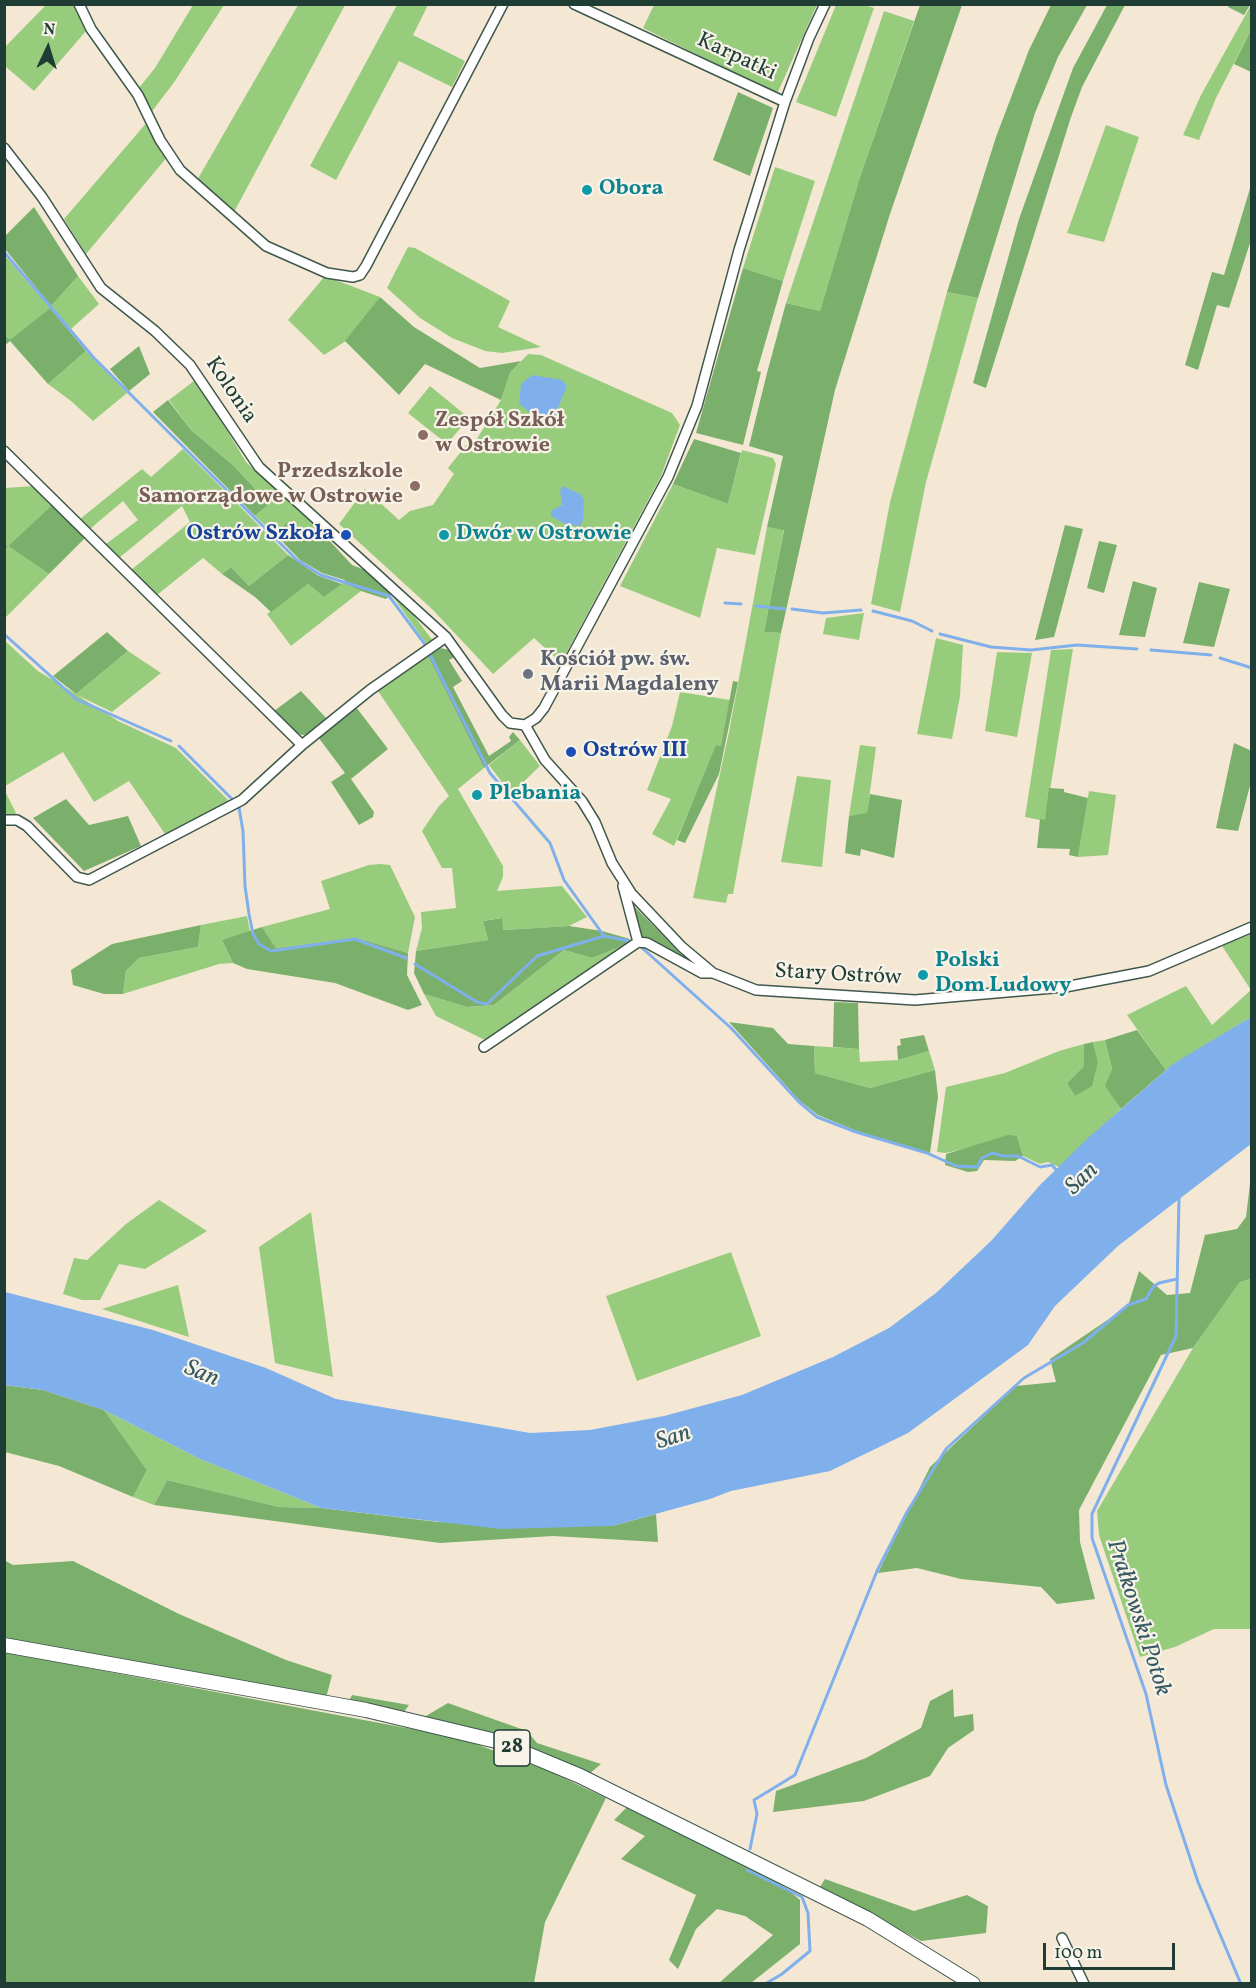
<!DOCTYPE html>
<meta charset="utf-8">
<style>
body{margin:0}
#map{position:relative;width:1256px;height:1988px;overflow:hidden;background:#f4e8d5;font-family:Vollkorn,serif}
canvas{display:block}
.frame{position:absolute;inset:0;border:6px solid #1f3d34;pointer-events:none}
.north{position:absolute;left:18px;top:18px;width:60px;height:60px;-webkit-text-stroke:4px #f7f3e8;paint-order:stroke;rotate:4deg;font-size:16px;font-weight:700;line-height:24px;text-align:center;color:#1f3d34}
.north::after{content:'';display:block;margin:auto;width:21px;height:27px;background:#1f3d34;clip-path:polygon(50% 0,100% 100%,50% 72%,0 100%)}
.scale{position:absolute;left:1043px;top:1943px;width:132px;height:27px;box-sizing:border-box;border:3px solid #1f3d34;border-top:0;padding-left:8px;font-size:18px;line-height:21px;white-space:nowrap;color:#1f3d34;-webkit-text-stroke:4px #f7f3e8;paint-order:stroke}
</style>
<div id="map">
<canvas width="1256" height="1988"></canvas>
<div class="frame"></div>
<div class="north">N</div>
<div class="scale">100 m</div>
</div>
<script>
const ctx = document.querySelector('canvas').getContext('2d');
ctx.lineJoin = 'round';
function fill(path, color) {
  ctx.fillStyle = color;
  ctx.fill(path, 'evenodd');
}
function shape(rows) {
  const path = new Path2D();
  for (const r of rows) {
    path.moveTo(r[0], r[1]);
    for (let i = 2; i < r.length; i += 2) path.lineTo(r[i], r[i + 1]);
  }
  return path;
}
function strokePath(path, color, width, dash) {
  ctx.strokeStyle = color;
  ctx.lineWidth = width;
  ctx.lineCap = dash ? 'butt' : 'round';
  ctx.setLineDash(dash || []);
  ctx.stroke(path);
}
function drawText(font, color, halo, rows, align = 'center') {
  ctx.font = font + ' Vollkorn,serif';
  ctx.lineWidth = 4.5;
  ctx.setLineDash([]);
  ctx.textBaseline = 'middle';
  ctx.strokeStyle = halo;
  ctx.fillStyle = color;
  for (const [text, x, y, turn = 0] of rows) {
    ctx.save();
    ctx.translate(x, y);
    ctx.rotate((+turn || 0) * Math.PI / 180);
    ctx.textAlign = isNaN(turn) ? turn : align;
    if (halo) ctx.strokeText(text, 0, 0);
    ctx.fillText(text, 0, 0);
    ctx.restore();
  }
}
fill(shape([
 [46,5,74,5,87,30,34,91,5,66,4,48],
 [193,5,224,5,175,81,150,114,138,89,155,68],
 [298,5,345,5,233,214,196,182],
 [397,5,428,5,413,35,465,61,452,87,399,61,336,180,310,166],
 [654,5,817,5,777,94,643,28],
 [836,5,865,5,874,8,836,117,796,102],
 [1251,5,1251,30,1216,98,1199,140,1183,135,1201,95],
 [884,11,914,21,860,177,820,311,786,303],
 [148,121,168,156,86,254,64,219],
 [1106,125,1139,137,1104,242,1067,233],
 [775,167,815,181,783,281,743,268],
 [408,247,415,248,510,301,498,327,541,347,502,353,485,351,452,338,420,318,387,288],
 [7,258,50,308,10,341,5,335,4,260],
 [78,276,99,304,71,329,51,306],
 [325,276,380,297,349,339,324,355,288,320],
 [947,292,978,298,926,482,900,612,871,604,890,502],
 [86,351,127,393,93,421,71,401,48,384],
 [528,354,541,355,672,413,680,425,661,476,561,663,534,638,493,674,432,609,339,524,365,489,399,520,410,511,433,505,454,474,448,468,471,439,475,442,501,400,510,373],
 [194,381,203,390,246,462,316,526,306,540,288,522,274,533,255,516,269,504,234,466,191,430,169,400],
 [430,386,469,418,447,444,408,413],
 [183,449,288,555,249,586,231,567,222,574,203,558,157,595,131,570,190,522,182,506,119,558,106,544,138,520,123,501,90,529,80,519,142,469,151,477],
 [742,450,773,458,776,464,755,555,717,548,700,618,620,586,673,484,728,504],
 [34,486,53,504,8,546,49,574,5,618,4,550,8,546,5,544,5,488],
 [767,527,784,529,764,632,781,633,733,894,728,894,726,903,693,898,729,732],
 [343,583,361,591,291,646,267,614,308,584,324,597],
 [391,594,412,613,433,641,428,646],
 [864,613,859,640,823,634,826,618],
 [936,638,963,645,960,696,952,739,917,734],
 [5,641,38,671,76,694,128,651,161,673,112,712,77,695,118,721,176,748,231,803,167,837,129,781,94,802,63,752,5,786],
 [1073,649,1045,821,1025,817,1051,650],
 [997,652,1032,653,1017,737,985,731],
 [428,656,484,768,458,789,503,866,503,877,497,891,562,886,587,917,569,926,502,930,501,918,483,921,488,940,416,951,422,928,421,912,456,908,452,868,442,868,422,831,439,806,449,796,378,691],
 [680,692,730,700,721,747,717,745,674,846,652,834,671,799,647,790,672,726],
 [520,740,540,766,511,794,489,765],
 [860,745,876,747,867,814,849,816],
 [797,776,831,780,822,867,781,862],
 [4,789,17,815,5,817],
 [1089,791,1116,795,1108,855,1078,857],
 [381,864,390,865,415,917,408,953,357,938,276,948,262,927,330,909,321,881,369,865],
 [247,916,250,932,222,940,233,963,219,964,123,994,126,971,139,958,198,947,201,925],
 [1251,934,1251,1017,1166,1070,1127,1015,1186,986,1212,1025,1251,990,1222,946],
 [628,944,485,1040,436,1016,424,994,467,1007,494,1005,564,950,592,958],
 [1105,1040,1112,1069,1106,1086,1121,1109,1059,1167,1048,1162,1040,1164,1023,1156,1017,1136,946,1153,937,1152,946,1087,1005,1073,1059,1051,1084,1044,1084,1066,1067,1083,1075,1096,1098,1061,1093,1042],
 [814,1046,859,1049,860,1062,898,1060,929,1051,935,1070,870,1088,815,1073],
 [159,1200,207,1231,145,1269,119,1264,100,1300,82,1300,63,1294,74,1258,87,1260,126,1224],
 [311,1212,333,1377,275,1363,259,1247],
 [731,1252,761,1336,637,1381,606,1296],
 [1251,1279,1251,1629,1214,1629,1175,1647,1140,1657,1099,1535,1097,1511,1193,1348,1240,1282],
 [178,1285,189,1337,102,1309],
 [104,1410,200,1459,321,1508,279,1507,167,1480,154,1505,133,1497,147,1470]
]), '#98cc7d');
fill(shape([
 [920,5,962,5,890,214,835,390,781,633,764,632,784,530,767,527,783,456,749,446,767,373,786,303,820,311,860,177],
 [1051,5,1087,5,1058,57,1035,113,978,298,947,292,996,137,1029,50],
 [1107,5,1125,5,1082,87,1071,117,986,388,973,383,1019,219,1073,68],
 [1229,5,1229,4,1250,5,1244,15,1228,7],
 [1251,30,1251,72,1234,64],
 [738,92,773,108,750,176,713,160],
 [1251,185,1251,240,1229,308,1217,305,1198,370,1185,365,1212,272,1224,275],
 [34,207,78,276,51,306,5,249,5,236],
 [743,268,783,281,757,371,761,372,743,445,696,433],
 [380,297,414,327,480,368,521,361,510,373,501,400,425,364,399,395,345,341],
 [50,308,86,351,48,384,10,341,5,345,4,335,10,340],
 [139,346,150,374,129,391,110,369],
 [168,400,191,430,234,466,269,504,255,516,153,412],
 [694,439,741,453,728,504,673,484],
 [53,504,86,537,49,574,8,546,5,550,5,544,8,546],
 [288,522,306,540,316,526,352,565,365,570,391,594,386,599,361,591,343,583,345,580,322,573,300,560,274,533],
 [1065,525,1083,529,1054,637,1035,640],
 [1099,541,1117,545,1104,593,1087,588],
 [288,555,319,576,342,584,324,597,308,584,271,612,255,597,222,574,231,567,249,586],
 [1133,581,1157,588,1145,637,1119,635],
 [1199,582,1230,589,1214,647,1183,643],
 [107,632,128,651,76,694,53,676],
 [440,648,450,650,455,657,449,660,462,681,453,687,489,756,511,741,509,737,513,732,520,740,484,768,428,656],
 [733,681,738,682,719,774,685,843,677,840,716,745,721,746],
 [301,691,327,719,308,734,303,735,297,734,274,711],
 [356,707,388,749,351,779,374,812,373,817,359,825,331,782,345,773,318,737],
 [1234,743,1252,751,1251,782,1238,831,1216,828],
 [1049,788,1064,789,1064,792,1088,798,1078,857,1069,855,1070,849,1037,848,1040,819,1045,820],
 [870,794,902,800,894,858,861,849,860,856,845,853,849,816,867,813],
 [66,799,89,825,128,816,141,846,84,871,33,818],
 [632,904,689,962,640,936],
 [502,918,503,930,569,926,602,931,630,939,628,944,592,958,564,950,494,1005,467,1007,424,994,414,973,416,951,488,940,483,921],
 [201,925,198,947,139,958,126,971,123,994,104,994,73,985,71,970,112,944],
 [262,927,276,948,357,938,408,953,407,975,422,1005,408,1010,335,983,247,969,233,963,222,940],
 [834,1002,858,1003,859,1049,833,1047],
 [729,1022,773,1028,788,1044,814,1046,815,1073,870,1088,935,1070,938,1097,930,1153,857,1131,818,1115,799,1100],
 [1137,1030,1166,1070,1121,1109,1105,1086,1112,1069,1105,1040],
 [924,1035,929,1051,898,1060,897,1046,901,1045,900,1039],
 [1093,1042,1098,1061,1092,1086,1075,1096,1067,1083,1084,1066,1084,1044],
 [1008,1135,1017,1136,1023,1156,1015,1161,984,1160,977,1171,968,1172,945,1165,946,1154],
 [1251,1175,1251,1279,1240,1282,1193,1348,1161,1355,1079,1510,1080,1542,1095,1599,1057,1604,1041,1587,961,1579,917,1568,878,1573,930,1467,1016,1386,1056,1382,1050,1359,1128,1306,1139,1271,1167,1295,1190,1293,1205,1235,1237,1229,1246,1217],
 [4,1385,43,1390,104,1410,147,1470,133,1497,59,1466,5,1452],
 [167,1480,279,1507,321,1508,438,1522,612,1526,656,1514,658,1542,553,1536,440,1543,154,1505],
 [4,1560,13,1565,73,1561,179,1614,286,1660,332,1675,325,1702,5,1640],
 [4,1652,459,1738,549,1771,606,1798,545,1922,534,1983,5,1983],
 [953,1689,954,1717,973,1714,974,1730,948,1748,930,1776,864,1801,773,1812,776,1791,866,1758,921,1728,930,1701],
 [352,1695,409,1705,401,1716,346,1707],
 [448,1703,527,1731,537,1743,601,1764,589,1774,419,1720],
 [627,1807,780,1883,800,1900,800,1944,751,1983,719,1983,773,1935,745,1916,717,1909,696,1929,678,1969,669,1960,696,1895,621,1859,645,1836,614,1820],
 [825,1879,914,1911,967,1895,988,1906,986,1933,921,1941,820,1887]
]), '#7ab06c');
fill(shape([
 [532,375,562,380,567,386,554,418,549,420,532,415,519,403,521,384],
 [563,486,580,494,584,499,583,520,580,526,567,525,551,516,551,511,562,505,560,491],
 [1251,1017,1251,1144,1118,1246,1055,1306,1028,1345,908,1433,830,1471,731,1491,710,1499,612,1526,501,1529,321,1508,200,1459,104,1410,43,1390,5,1385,5,1292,153,1330,266,1368,336,1399,530,1433,590,1430,664,1416,742,1395,833,1357,889,1328,936,1293,992,1240,1040,1185,1088,1138,1173,1064]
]), '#80b0eb');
strokePath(shape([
 [4,252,94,358,297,560,321,575,389,596,424,643,490,773,550,843,564,880,604,936],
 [725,603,741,604],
 [756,606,785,609],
 [792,609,823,613,861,610],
 [873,611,912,621,932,631],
 [4,634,76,699,171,741],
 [940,634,991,647,1031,650,1077,645,1137,649],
 [1151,650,1211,655],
 [1220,658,1252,668],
 [179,746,232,799],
 [239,808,243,831,245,886,249,914,253,934,259,944,271,951,355,939,406,958],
 [640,946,731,1028,799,1102,817,1117,856,1132,927,1153,956,1166,977,1167,982,1158,992,1153,1003,1156,1018,1156,1040,1167,1052,1165,1058,1172],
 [415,964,477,1002,487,1004,537,956,604,936,629,941],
 [1179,1198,1176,1336,1092,1514,1092,1538,1146,1694,1166,1785,1198,1882,1241,1984],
 [750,1849,757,1814,754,1800,795,1775,877,1571,907,1512,946,1449,1024,1378,1083,1343,1128,1305,1146,1299,1153,1287,1159,1283,1177,1279],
 [747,1870,802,1897,808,1913,810,1951,782,1974,765,1984]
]), '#80b0eb', 3);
const minor = shape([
 [79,4,91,29,138,95,160,140,180,170,266,246,327,273,353,277,360,275,366,266,503,4],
 [574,4,785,102],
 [4,148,42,197,101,288,155,331,190,365,259,467,446,637,502,715,510,723,525,725,536,718,544,708,668,477,697,406,739,250,785,102,809,38,825,4],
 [4,451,302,745],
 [525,725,545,760,582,801,595,822,612,863,631,893,682,947,713,973],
 [4,820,17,820,27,826,77,877,89,880,242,800,302,745,370,690,446,637],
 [623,886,638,942],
 [484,1047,638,942,647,943,702,973,713,973,756,990,915,1000,1065,987,1149,971,1252,927],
 [1062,1938,1084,1984]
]);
const primary = shape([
 [4,1645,366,1710,496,1741,580,1776,868,1919,973,1984]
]);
strokePath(minor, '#3f574c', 12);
strokePath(primary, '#3f574c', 16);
strokePath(minor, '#fff', 9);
strokePath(primary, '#fff', 14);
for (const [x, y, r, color] of [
 [587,190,6,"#0f9aa8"],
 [423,435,6,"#8d6e63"],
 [415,486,6,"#8d6e63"],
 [346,535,6,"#1a4fb4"],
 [444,535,6,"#0f9aa8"],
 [528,674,6,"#6b7280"],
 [571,752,6,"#1a4fb4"],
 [477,795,6,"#0f9aa8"],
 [923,975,6,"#0f9aa8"]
]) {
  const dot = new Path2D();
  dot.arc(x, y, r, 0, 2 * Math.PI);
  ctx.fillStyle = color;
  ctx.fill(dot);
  strokePath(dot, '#f7f3e8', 2);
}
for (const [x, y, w] of [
 [512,1748,36]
]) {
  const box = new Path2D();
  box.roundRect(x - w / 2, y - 18, w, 36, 4.5);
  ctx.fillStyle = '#f7f3e8';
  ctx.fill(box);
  strokePath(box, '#1f3d34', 1.5);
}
drawText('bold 21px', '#1f3d34', null, [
 ["28",512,1748]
]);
drawText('22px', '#1f3d34', '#f7f3e8', [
 ["Karpatki",736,58,25],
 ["Kolonia",230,391,56],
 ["Stary Ostrów",838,976,3]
]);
drawText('bold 22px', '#0d838f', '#f7f3e8', [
 ["Obora",599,190],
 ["Dwór w Ostrowie",456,535],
 ["Plebania",489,795],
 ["Polski",935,962],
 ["Dom Ludowy",935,987]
], 'left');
drawText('bold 22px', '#785e54', '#f7f3e8', [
 ["Zespół Szkół",435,422],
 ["w Ostrowie",435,447],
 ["Przedszkole",403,473,"right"],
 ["Samorządowe w Ostrowie",403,498,"right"]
], 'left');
drawText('bold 22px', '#164399', '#f7f3e8', [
 ["Ostrów Szkoła",334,535],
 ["Ostrów III",583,752,"left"]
], 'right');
drawText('bold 22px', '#5b616d', '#f7f3e8', [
 ["Kościół pw. św.",540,661],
 ["Marii Magdaleny",540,686]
], 'left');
drawText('italic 24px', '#375a62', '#f7f3e8', [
 ["San",1083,1180,-44],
 ["San",201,1375,22],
 ["San",674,1439,-18],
 ["Prałkowski Potok",1137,1618,72]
]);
</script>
